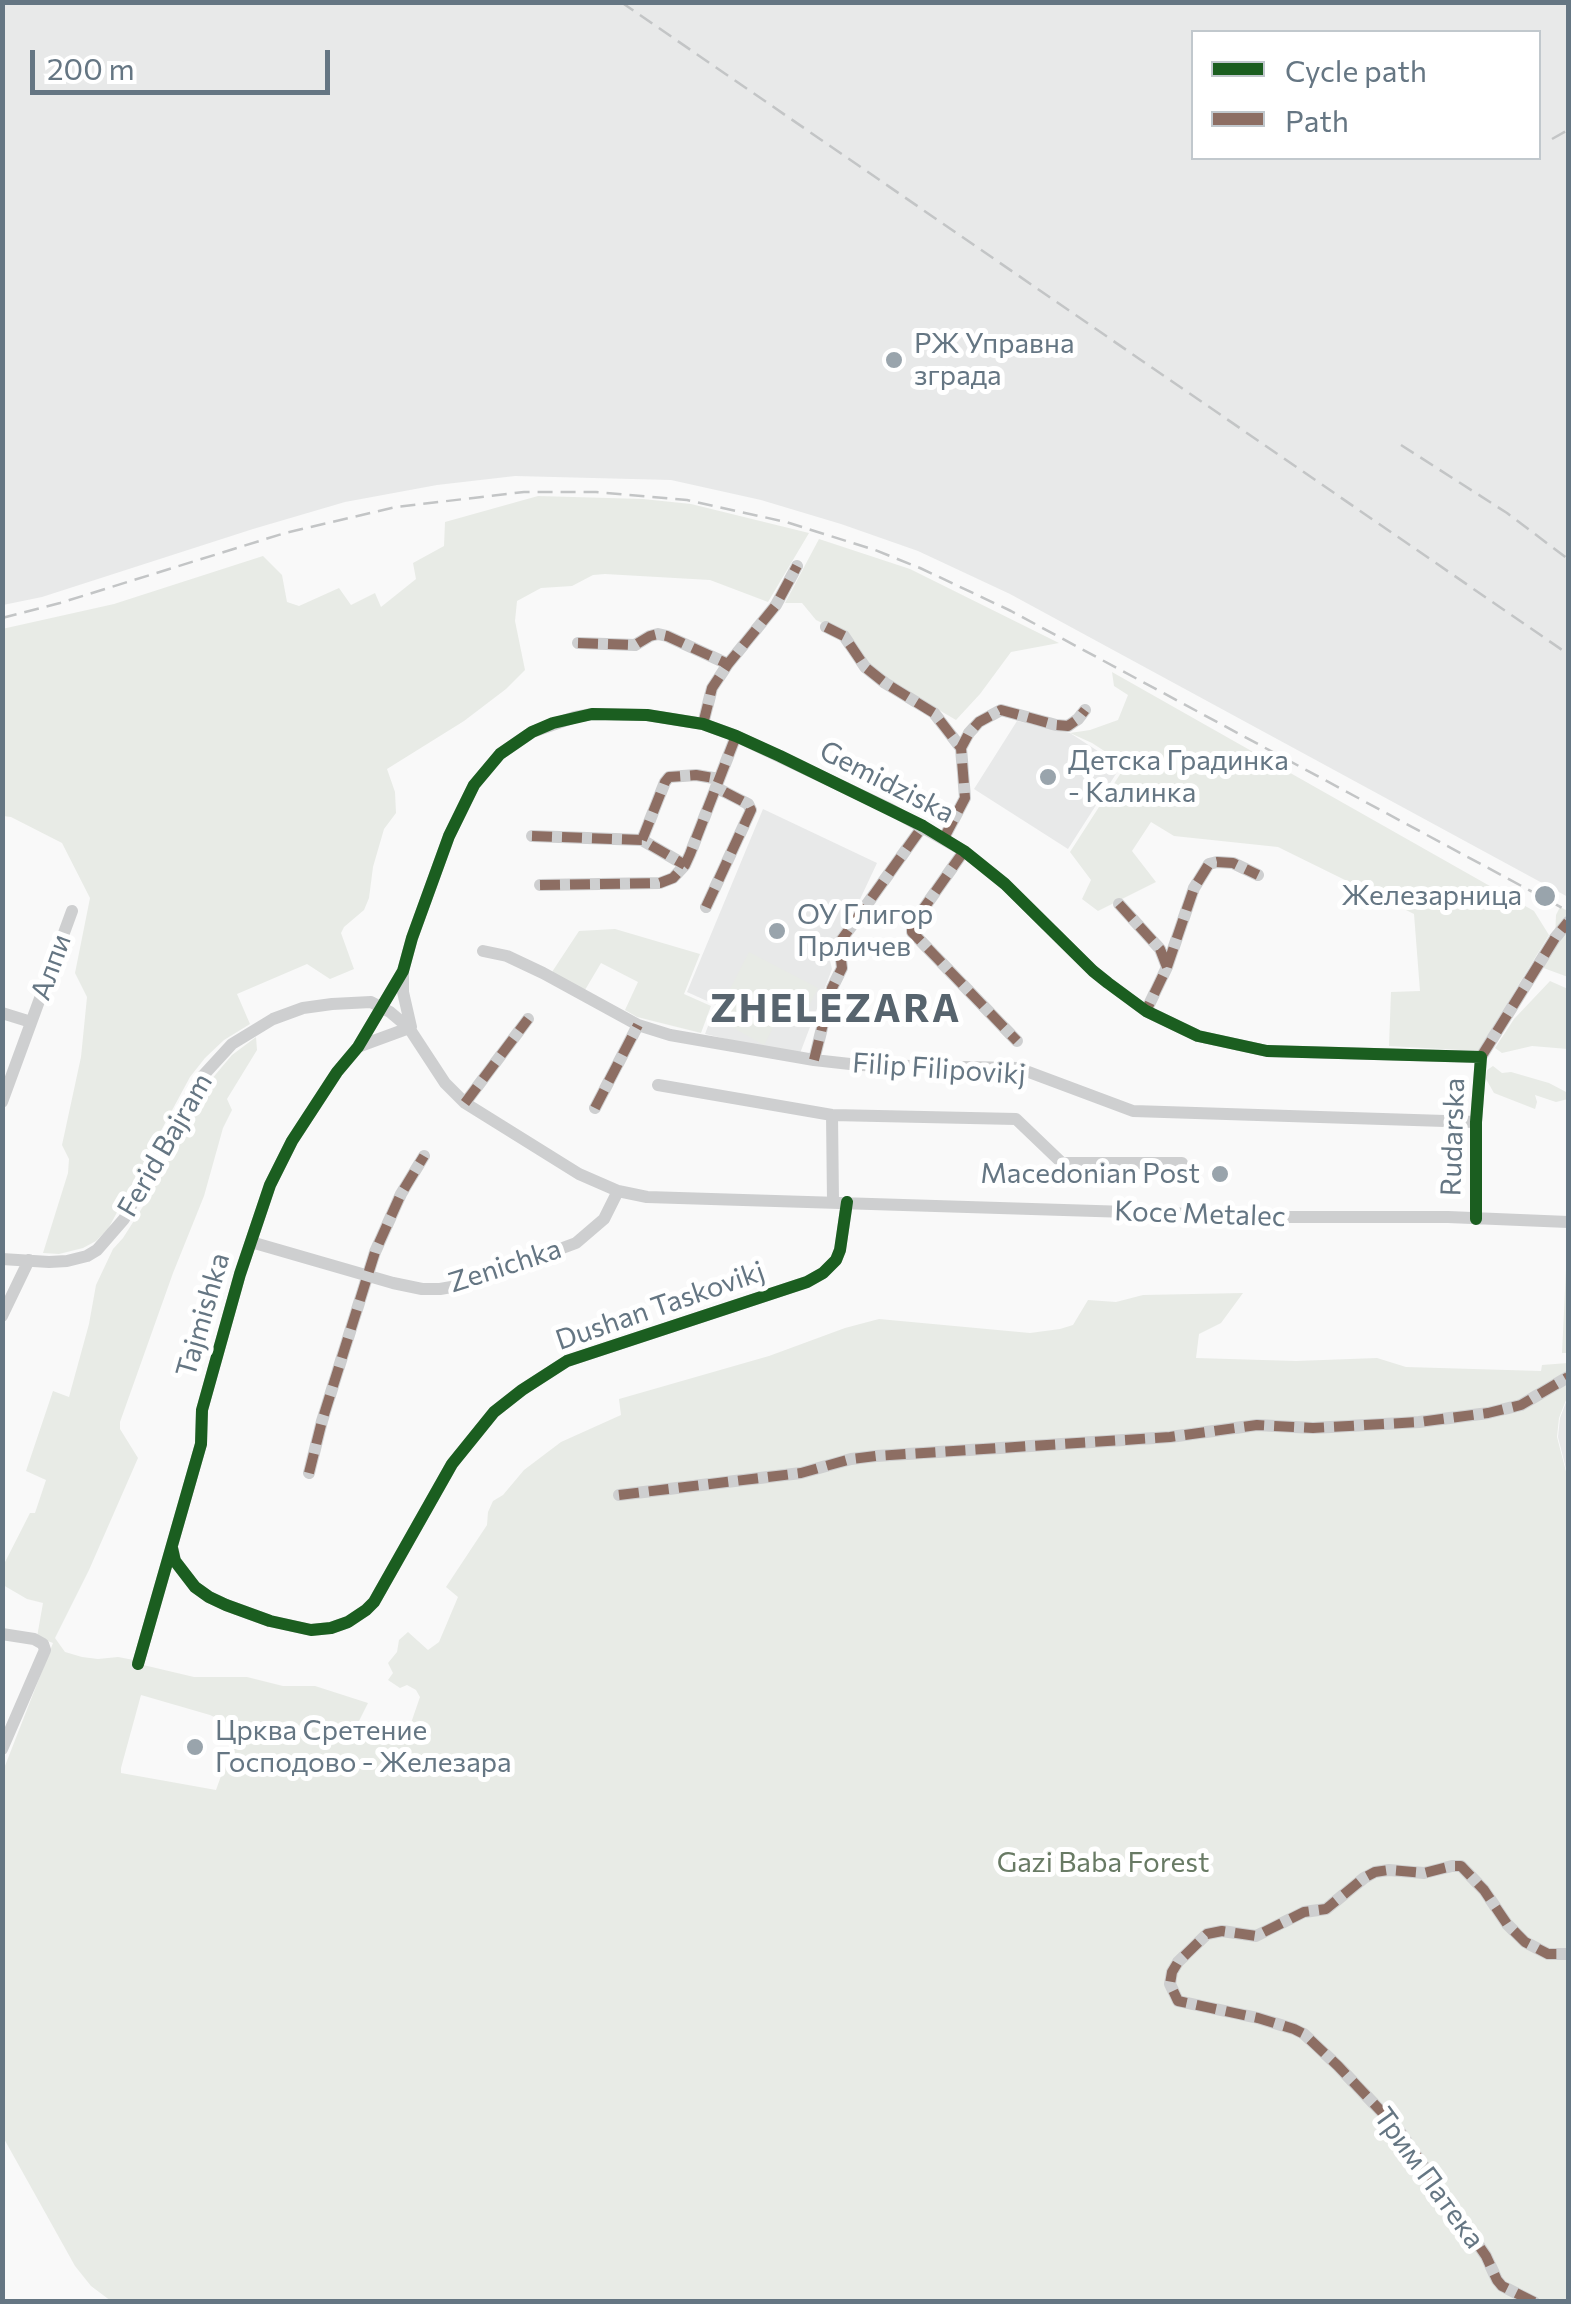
<!DOCTYPE html>
<meta charset="utf-8">
<style>
body{margin:0}
#map{position:relative;width:1571px;height:2304px;overflow:hidden;background:#f9f9f9;font-family:Commissioner,sans-serif}
canvas{display:block}
.frame{position:absolute;inset:0;border:5px solid #657683;pointer-events:none}
.legend{position:absolute;left:1191px;top:30px;width:350px;height:130px;box-sizing:border-box;background:#fff;border:2px solid #c1c8cd;margin:0;padding:12px 18px;list-style:none;font-size:30px;color:#657683}
.legend li{display:flex;align-items:center;gap:20px;height:50px}
.legend b{width:50px;border:2px solid #c1c8cd}
.scale{position:absolute;left:30px;top:50px;width:300px;height:45px;box-sizing:border-box;border:5px solid #657683;border-top:0;padding-left:12px;font-size:30px;line-height:35px;white-space:nowrap;color:#657683;-webkit-text-stroke:8px #fff;paint-order:stroke}
</style>
<div id="map">
<canvas width="1571" height="2304"></canvas>
<div class="frame"></div>
<ul class="legend">
<li><b style="height:12px;background:#1b5e20"></b>Cycle path</li>
<li><b style="height:12px;background:#8d6e63"></b>Path</li>
</ul>
<div class="scale">200 m</div>
</div>
<script>
const ctx = document.querySelector('canvas').getContext('2d');
ctx.lineJoin = 'round';
function fill(path, color) {
  ctx.fillStyle = color;
  ctx.fill(path, 'evenodd');
}
function shape(rows) {
  const path = new Path2D();
  for (const r of rows) {
    path.moveTo(r[0], r[1]);
    for (let i = 2; i < r.length; i += 2) path.lineTo(r[i], r[i + 1]);
  }
  return path;
}
function strokePath(path, color, width, dash) {
  ctx.strokeStyle = color;
  ctx.lineWidth = width;
  ctx.lineCap = dash ? 'butt' : 'round';
  ctx.setLineDash(dash || []);
  ctx.stroke(path);
}
function drawText(font, color, halo, rows, align = 'center') {
  ctx.font = font + ' Commissioner,sans-serif';
  ctx.lineWidth = 10;
  ctx.setLineDash([]);
  ctx.textBaseline = 'middle';
  ctx.strokeStyle = halo;
  ctx.fillStyle = color;
  for (const [text, x, y, turn = 0] of rows) {
    ctx.save();
    ctx.translate(x, y);
    ctx.rotate((+turn || 0) * Math.PI / 180);
    ctx.textAlign = isNaN(turn) ? turn : align;
    if (halo) ctx.strokeText(text, 0, 0);
    ctx.fillText(text, 0, 0);
    ctx.restore();
  }
}
fill(shape([
 [3,2,1568,3,1568,897,1010,594,918,551,841,524,761,500,671,480,515,476,437,485,345,502,253,529,42,597,3,605],
 [1194,32,1538,32,1538,158,1194,158],
 [1017,721,1070,733,1121,766,1068,849,974,789],
 [763,809,877,863,855,910,828,952,832,969,799,1056,705,1034,716,1005,687,992],
 [1568,1397,1568,1477,1558,1437,1560,1418]
]), '#e8e9e9');
fill(shape([
 [538,496,643,499,691,504,809,533,768,602,710,580,605,574,593,575,572,586,541,588,517,601,515,621,525,670,506,689,464,721,387,769,395,792,396,813,384,829,373,867,369,898,364,910,344,927,341,933,354,969,330,979,307,964,237,994,250,1024,224,1040,205,1058,190,1077,108,1229,96,1241,83,1248,59,1254,43,1253,68,1173,69,1159,62,1145,81,1057,87,997,75,973,90,898,62,843,11,817,3,816,2,629,114,604,263,556,282,575,287,602,299,606,339,588,351,605,375,593,381,607,416,579,413,563,444,546,445,522],
 [819,539,910,569,1059,643,1011,652,980,694,956,720,893,683,871,667,850,637,816,620,802,603,785,603],
 [1112,672,1534,911,1549,935,1478,1051,1389,1046,1391,992,1420,991,1414,914,1278,847,1174,836,1151,822,1132,851,1156,882,1098,911,1082,899,1091,880,1070,852,1126,765,1092,743,1070,733,1090,730,1118,720,1128,695,1114,686],
 [1560,907,1568,911,1568,977,1538,966,1555,938,1556,915],
 [615,929,700,954,684,994,711,1006,701,1033,637,1017,625,1010,638,982,601,963,585,990,552,972,579,931],
 [749,952,818,988,798,1027,729,991],
 [1550,981,1568,989,1568,1049,1532,1046,1502,1053,1495,1048,1514,1019],
 [728,996,776,1022,764,1045,716,1018],
 [256,1037,257,1050,227,1099,232,1110,223,1128,204,1196,173,1273,120,1422,120,1429,138,1458,89,1570,55,1638,65,1652,82,1657,98,1659,118,1657,139,1661,139,1664,194,1677,247,1677,283,1686,315,1686,368,1703,358,1723,382,1734,401,1729,411,1723,420,1697,416,1690,407,1685,400,1688,388,1680,393,1673,388,1663,397,1652,399,1640,408,1632,428,1650,439,1642,458,1597,446,1587,487,1525,488,1512,493,1501,503,1495,524,1470,561,1442,621,1415,619,1399,769,1356,845,1328,879,1319,1030,1333,1060,1329,1073,1325,1088,1300,1116,1302,1143,1295,1243,1293,1221,1323,1199,1334,1196,1358,1296,1361,1377,1358,1406,1367,1541,1371,1542,1365,1568,1363,1568,1395,1559,1418,1557,1437,1568,1479,1568,2301,111,2301,91,2286,75,2266,3,2137,3,1771,53,1643,37,1637,43,1603,27,1599,3,1585,2,1568,30,1513,35,1513,46,1480,26,1471,53,1391,69,1397,89,1324,96,1285,113,1249,123,1238,149,1197,205,1087,232,1055],
 [141,1695,210,1715,234,1726,235,1737,216,1790,121,1773,121,1768],
 [1493,1066,1502,1073,1511,1072,1549,1083,1568,1093,1568,1103,1568,1099,1556,1102,1535,1095,1537,1102,1535,1109,1494,1093,1486,1079,1487,1070],
 [1568,1228,1568,1353,1562,1353]
]), '#e8ebe6');
strokePath(shape([
 [826,627,844,636,865,667,885,683,934,713,961,748],
 [578,643,635,645,650,636,658,634,667,636,728,664],
 [703,724,712,688,728,664,776,605,797,566],
 [532,836,642,840,685,865],
 [944,838,965,798,961,748,969,733,979,722,1001,710,1056,725,1068,726,1078,719,1085,710],
 [642,840,665,782,669,777,696,775,719,779],
 [964,851,912,925,912,932,1017,1041],
 [540,885,660,883,673,878,685,865,690,854,736,736],
 [1119,904,1160,949,1167,967,1146,1011],
 [706,907,751,810,748,804,717,788],
 [483,951,507,956,543,973,638,1025,670,1035,814,1060,859,1065,1018,1068,1133,1111,1476,1122],
 [1167,967,1194,888,1209,864,1217,862,1233,863,1258,875],
 [403,973,403,992,411,1027],
 [2,1013,31,1022],
 [360,1046,409,1028],
 [814,1060,832,988,842,968,841,960,835,949,923,826],
 [658,1085,832,1115,1016,1119,1062,1163,1182,1163],
 [2,1102,72,911],
 [465,1103,528,1019],
 [595,1108,638,1025],
 [832,1115,833,1201],
 [1476,1219,1476,1122,1481,1057,1555,938,1568,922],
 [251,1242,393,1283,422,1289,440,1289,463,1285,576,1243,604,1219,618,1191],
 [2,1259,49,1262,67,1261,87,1256,97,1250,124,1219,199,1080,232,1044,273,1019,303,1008,332,1004,371,1002,390,1012,409,1028,445,1083,465,1103,579,1174,618,1191,647,1197,1288,1217,1448,1217,1568,1222],
 [2,1316,29,1260],
 [309,1473,322,1421,375,1252,401,1194,424,1156],
 [619,1495,801,1473,851,1459,876,1456,1170,1437,1257,1425,1313,1428,1419,1422,1488,1413,1521,1405,1568,1377],
 [173,1550,175,1561,195,1587,209,1597,226,1605,270,1621,311,1630,331,1628,348,1622,366,1610,374,1602,452,1464,494,1412,522,1390,567,1361,807,1282,823,1273,836,1260,840,1250,847,1202],
 [2,1634,34,1639,43,1644,45,1650,2,1749],
 [138,1664,201,1444,202,1410,240,1274,270,1185,292,1141,337,1072,358,1047,403,971,412,938,449,836,474,785,500,754,532,732,575,717,592,714,647,715,703,724,736,736,890,809,964,851,1005,884,1093,971,1108,983,1146,1011,1198,1036,1267,1051,1481,1057],
 [1534,2302,1502,2286,1497,2280,1486,2256,1398,2129,1338,2066,1304,2034,1294,2029,1258,2018,1178,2001,1170,1984,1172,1972,1178,1962,1207,1934,1222,1931,1256,1936,1304,1912,1326,1909,1364,1878,1375,1872,1389,1870,1424,1873,1452,1866,1461,1866,1484,1890,1507,1924,1525,1942,1548,1954,1568,1954]
]), '#cecfd0', 12);
strokePath(shape([
 [621,2,1568,654],
 [1552,139,1568,130],
 [1401,445,1507,513,1568,559],
 [2,618,60,603,285,533,396,507,524,492,596,492,687,500,786,522,875,550,920,568,1011,611,1568,911]
]), '#c3c5c6', 2.5, [15, 8]);
strokePath(shape([
 [826,627,844,636,865,667,885,683,934,713,961,748],
 [578,643,635,645,650,636,658,634,667,636,728,664],
 [703,724,712,688,728,664,776,605,797,566],
 [532,836,642,840,685,865],
 [944,838,965,798,961,748,969,733,979,722,1001,710,1056,725,1068,726,1078,719,1085,710],
 [642,840,665,782,669,777,696,775,719,779],
 [964,851,912,925,912,932,1017,1041],
 [540,885,660,883,673,878,685,865,690,854,736,736],
 [1119,904,1160,949,1167,967,1146,1011],
 [706,907,751,810,748,804,717,788],
 [1167,967,1194,888,1209,864,1217,862,1233,863,1258,875],
 [1481,1057,1555,938,1568,922],
 [814,1060,832,988,842,968,841,960,835,949,923,826],
 [465,1103,528,1019],
 [595,1108,638,1025],
 [309,1473,322,1421,375,1252,401,1194,424,1156],
 [619,1495,801,1473,851,1459,876,1456,1170,1437,1257,1425,1313,1428,1419,1422,1488,1413,1521,1405,1568,1377],
 [1534,2302,1502,2286,1497,2280,1486,2256,1398,2129,1338,2066,1304,2034,1294,2029,1258,2018,1178,2001,1170,1984,1172,1972,1178,1962,1207,1934,1222,1931,1256,1936,1304,1912,1326,1909,1364,1878,1375,1872,1389,1870,1424,1873,1452,1866,1461,1866,1484,1890,1507,1924,1525,1942,1548,1954,1568,1954]
]), '#8d6e63', 10, [20, 10]);
strokePath(shape([
 [172,1548,175,1561,195,1587,209,1597,226,1605,270,1621,311,1630,331,1628,348,1622,366,1610,374,1602,452,1464,494,1412,522,1390,567,1361,807,1282,823,1273,836,1260,840,1250,847,1202],
 [138,1664,201,1444,202,1410,240,1274,270,1185,292,1141,337,1072,358,1047,403,971,412,938,449,836,474,785,500,754,532,732,553,723,592,714,647,715,703,724,736,736,780,756,923,826,964,851,1005,884,1093,971,1108,983,1146,1011,1198,1036,1267,1051,1481,1057,1476,1122,1476,1219]
]), '#1b5e20', 12);
for (const [x, y, r, color] of [
 [894,360,10,"#99a4ac"],
 [1048,777,10,"#99a4ac"],
 [1545,896,12,"#99a4ac"],
 [777,931,10,"#99a4ac"],
 [1220,1174,10,"#99a4ac"],
 [195,1747,10,"#99a4ac"]
]) {
  const dot = new Path2D();
  dot.arc(x, y, r, 0, 2 * Math.PI);
  ctx.fillStyle = color;
  ctx.fill(dot);
  strokePath(dot, '#fff', 4);
}
drawText('28px', '#657683', '#fff', [
 ["РЖ Управна",914,344],
 ["зграда",914,376],
 ["Детска Градинка",1068,761],
 ["- Калинка",1068,793],
 ["Железарница",1522,896,"right"],
 ["ОУ Глигор",797,915],
 ["Прличев",797,947],
 ["Macedonian Post",1200,1174,"right"],
 ["Црква Сретение",215,1731],
 ["Господово - Железара",215,1763]
], 'left');
drawText('28px', '#657683', '#fff', [
 ["Gemidziska",887,782,27],
 ["Алпи",51,967,-70],
 ["Filip Filipovikj",939,1069,4],
 ["Rudarska",1453,1137,-88],
 ["Ferid Bajram",165,1145,-60],
 ["Koce Metalec",1200,1214,2],
 ["Zenichka",505,1266,-18],
 ["Dushan Taskovikj",660,1306,-19],
 ["Tajmishka",203,1315,-74],
 ["Трим Патека",1429,2178,54]
]);
drawText('28px', '#687a64', '#fff', [
 ["Gazi Baba Forest",1103,1863]
]);
ctx.letterSpacing = '2.5px';
drawText('bold 38px', '#57646e', '#fff', [
 ["ZHELEZARA",836,1009]
]);
ctx.letterSpacing = '0px';
</script>
